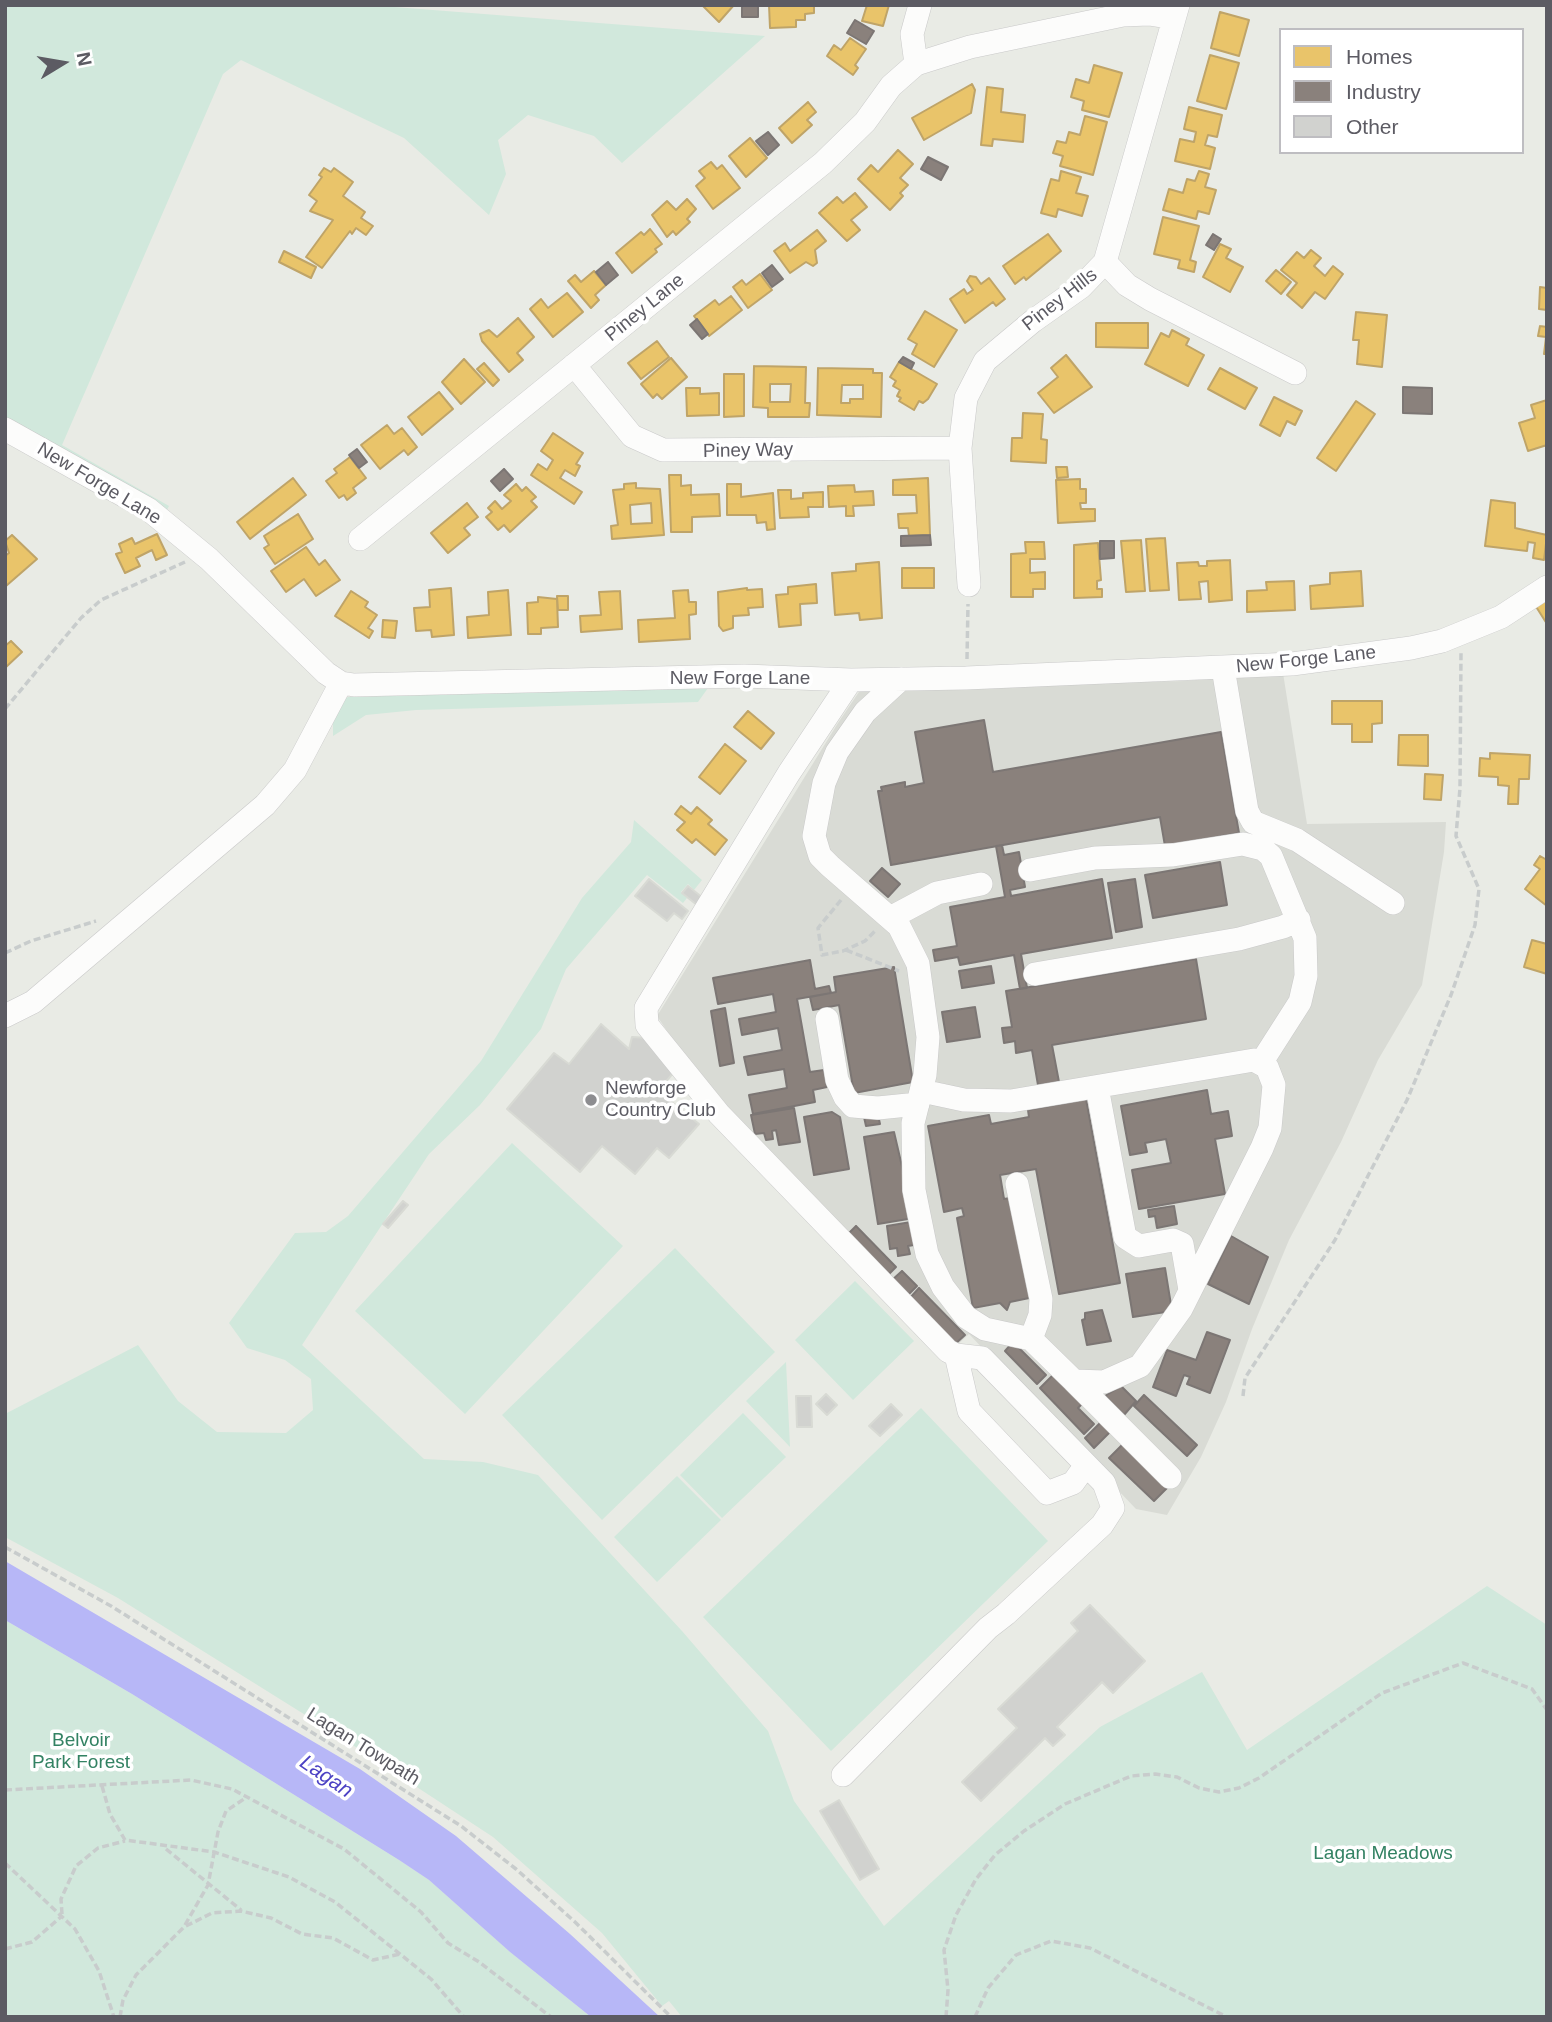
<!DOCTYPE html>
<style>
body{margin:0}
#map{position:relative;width:1552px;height:2022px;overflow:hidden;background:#e9ebe5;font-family:Arial,sans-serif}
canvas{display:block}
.frame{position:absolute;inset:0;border:7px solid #5c5b63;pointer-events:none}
.legend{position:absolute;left:1279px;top:28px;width:245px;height:126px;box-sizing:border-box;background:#fff;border:2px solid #bebdc1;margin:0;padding:9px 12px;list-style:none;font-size:21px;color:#5c5b63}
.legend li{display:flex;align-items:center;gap:14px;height:35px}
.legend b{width:35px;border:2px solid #bebdc1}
.north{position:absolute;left:28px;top:28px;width:70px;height:70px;-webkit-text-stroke:5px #fff;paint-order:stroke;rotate:79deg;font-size:19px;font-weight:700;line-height:28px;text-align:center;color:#5c5b63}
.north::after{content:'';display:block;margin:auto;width:24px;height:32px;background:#5c5b63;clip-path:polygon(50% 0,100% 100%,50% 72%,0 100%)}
</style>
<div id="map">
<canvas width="1552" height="2022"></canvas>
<div class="frame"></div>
<ul class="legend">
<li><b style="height:19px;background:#e9c46a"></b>Homes</li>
<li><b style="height:19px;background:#8a817c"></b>Industry</li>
<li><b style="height:19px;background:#d1d2cf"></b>Other</li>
</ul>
<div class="north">N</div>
</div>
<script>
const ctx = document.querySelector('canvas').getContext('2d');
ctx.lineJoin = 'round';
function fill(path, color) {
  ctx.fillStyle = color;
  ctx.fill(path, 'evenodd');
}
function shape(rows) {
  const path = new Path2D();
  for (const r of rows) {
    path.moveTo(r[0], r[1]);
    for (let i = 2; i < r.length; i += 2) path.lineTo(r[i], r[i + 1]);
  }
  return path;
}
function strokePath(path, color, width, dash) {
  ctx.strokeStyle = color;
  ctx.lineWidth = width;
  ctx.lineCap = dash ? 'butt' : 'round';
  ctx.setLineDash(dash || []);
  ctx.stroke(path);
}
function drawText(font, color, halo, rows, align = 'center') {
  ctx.font = font + ' Arial,sans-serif';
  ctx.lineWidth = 7;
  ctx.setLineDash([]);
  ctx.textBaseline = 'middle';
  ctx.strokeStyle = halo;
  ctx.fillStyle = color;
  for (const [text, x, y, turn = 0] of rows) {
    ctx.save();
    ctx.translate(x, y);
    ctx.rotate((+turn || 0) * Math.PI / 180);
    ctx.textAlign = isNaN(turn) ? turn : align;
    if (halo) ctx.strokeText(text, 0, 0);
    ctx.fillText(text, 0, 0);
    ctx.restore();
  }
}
fill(shape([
 [1283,673,1307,824,1446,822,1444,852,1422,985,1378,1060,1341,1142,1289,1240,1252,1329,1226,1402,1201,1457,1167,1515,1136,1509,969,1334,954,1348,701,1081,657,1016,838,723,861,689,1184,681]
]), '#d9dbd5');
fill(shape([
 [5,5,369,5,765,36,622,163,594,136,528,115,498,140,506,174,489,215,404,138,241,60,223,74,62,445,169,506,158,527,5,441],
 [708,688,698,702,416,710,366,715,333,736,333,715,337,703,348,697],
 [634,820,702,880,694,890,688,884,681,892,687,898,683,903,647,875,566,969,541,1029,480,1105,429,1154,302,1345,424,1459,483,1462,538,1475,682,1631,768,1731,794,1801,884,1926,1100,1727,1202,1672,1247,1750,1487,1586,1547,1625,1547,2017,682,2017,669,2001,662,2006,602,1933,493,1837,339,1736,118,1598,5,1537,5,1414,138,1345,178,1401,217,1432,286,1433,313,1410,311,1379,285,1360,247,1348,229,1323,295,1233,326,1232,348,1216,481,1061,582,898,631,842],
 [512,1143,623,1246,465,1414,355,1311],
 [675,1248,775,1352,602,1520,502,1415],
 [855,1281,914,1341,853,1400,795,1340],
 [786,1362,790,1447,746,1401],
 [921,1408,1048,1541,831,1751,703,1617],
 [743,1413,786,1457,722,1518,680,1475],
 [677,1476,721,1520,657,1582,614,1537],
 [5,1620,132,1694,399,1860,429,1880,510,1952,591,2017,5,2017]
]), '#d1e8dc');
fill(shape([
 [5,1561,360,1769,456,1836,570,1934,660,2017,591,2017,510,1952,429,1880,399,1860,132,1694,5,1620]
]), '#b7b7f7');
const homes = shape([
 [702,5,734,5,719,22,702,5],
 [769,5,814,5,814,13,805,14,805,20,796,20,796,27,770,28,769,5],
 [867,5,889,5,883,26,862,21,867,5],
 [1220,12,1249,20,1239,56,1211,48,1220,12],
 [850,38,866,49,855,65,858,68,853,75,827,56,834,45,841,50,850,38],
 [1210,55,1239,63,1226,109,1197,101,1210,55],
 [1094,65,1122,73,1109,117,1082,110,1084,101,1071,97,1076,79,1089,83,1094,65],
 [972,84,975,90,971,113,924,140,912,118,972,84],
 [987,87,1003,89,1001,112,1025,115,1023,142,993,139,992,146,981,145,987,87],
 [808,102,816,112,807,120,812,125,792,143,779,128,808,102],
 [1189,107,1222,115,1217,137,1208,135,1205,145,1215,148,1210,169,1175,161,1180,139,1194,142,1196,132,1184,129,1189,107],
 [1085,116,1107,122,1093,175,1060,166,1063,156,1053,153,1057,141,1066,143,1069,132,1080,135,1085,116],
 [750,138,767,158,746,177,729,156,750,138],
 [898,150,913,164,900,178,908,185,900,193,903,196,890,210,858,179,871,165,878,172,898,150],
 [711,162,717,169,722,165,740,188,713,209,696,186,705,178,699,171,711,162],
 [324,168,331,172,334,168,353,182,343,196,365,212,361,218,373,226,366,235,356,228,352,234,350,231,322,268,306,257,333,220,310,211,317,201,309,195,322,177,319,175,324,168],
 [1061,171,1081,177,1076,193,1088,196,1082,216,1058,209,1056,217,1041,213,1051,179,1059,181,1061,171],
 [1199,171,1209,174,1205,187,1216,190,1209,214,1198,211,1196,219,1163,210,1169,189,1183,193,1187,179,1195,181,1199,171],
 [855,193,867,207,851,220,860,230,847,241,819,213,837,197,843,203,855,193],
 [687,199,696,209,687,219,690,222,676,235,673,231,667,237,652,215,667,201,676,210,687,199],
 [1163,217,1199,226,1190,260,1196,262,1194,272,1178,268,1180,260,1154,254,1163,217],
 [650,229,662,244,655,249,657,252,632,273,616,253,641,232,644,235,650,229],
 [817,230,826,241,815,250,817,263,813,266,806,262,790,273,774,251,785,243,790,251,817,230],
 [1048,234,1061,251,1026,280,1024,277,1015,284,1003,266,1048,234],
 [1220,244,1231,249,1226,258,1243,267,1230,292,1203,277,1220,244],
 [1311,250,1321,258,1314,266,1325,276,1333,266,1343,274,1325,299,1315,292,1302,308,1287,295,1297,283,1281,270,1297,252,1304,258,1311,250],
 [284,251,316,267,311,278,279,262,284,251],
 [1276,270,1291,282,1281,294,1266,281,1276,270],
 [594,271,606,285,595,295,599,300,591,308,568,281,575,275,581,282,594,271],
 [760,274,772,290,748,308,733,287,742,280,746,285,760,274],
 [970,276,976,277,981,284,989,278,1005,299,996,306,993,302,965,323,950,299,964,289,967,294,973,290,967,281,970,276],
 [1540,287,1547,288,1547,310,1539,309,1540,287],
 [567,293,583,312,553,337,530,309,541,299,548,308,567,293],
 [731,296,742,310,709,336,694,316,715,300,719,305,731,296],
 [925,311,957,330,934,367,912,354,917,344,908,339,925,311],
 [1356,312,1387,315,1382,367,1357,364,1359,340,1353,340,1356,312],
 [518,318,534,337,517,353,523,360,509,372,482,341,480,334,489,330,497,337,518,318],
 [1096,323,1148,323,1148,348,1096,347,1096,323],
 [1540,326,1547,327,1547,354,1544,354,1546,337,1538,336,1540,326],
 [1172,330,1189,339,1186,345,1204,355,1188,386,1145,364,1161,333,1169,337,1172,330],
 [657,341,669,357,641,379,628,363,657,341],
 [1066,355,1092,387,1054,413,1038,393,1058,377,1051,368,1066,355],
 [671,358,687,377,662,399,657,394,653,398,641,384,671,358],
 [464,359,485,382,461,404,442,382,464,359],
 [899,362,937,384,928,399,923,403,919,401,914,410,899,401,901,398,897,396,900,390,893,386,896,381,890,377,899,362],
 [484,363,499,380,493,386,477,369,484,363],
 [754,366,806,367,805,403,810,403,809,417,768,417,768,408,753,407,754,366],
 [770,384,791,384,790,402,770,402,770,384],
 [818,368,873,369,873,373,882,373,881,417,817,415,818,368],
 [842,385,863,385,863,399,850,399,850,403,841,403,842,385],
 [1220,368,1257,388,1245,409,1208,389,1220,368],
 [724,374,744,374,744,416,724,417,724,374],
 [686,388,700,388,700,394,719,393,719,415,687,416,686,388],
 [439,392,453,409,422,435,408,417,439,392],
 [1274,397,1302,411,1295,425,1287,421,1280,436,1260,425,1274,397],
 [1547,400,1547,445,1528,451,1519,423,1535,418,1531,405,1547,400],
 [1356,401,1375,414,1336,471,1317,458,1356,401],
 [1023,413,1043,414,1041,439,1047,440,1046,463,1011,461,1012,438,1022,438,1023,413],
 [387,425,394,434,402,428,417,447,408,455,404,450,380,469,361,445,387,425],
 [553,433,583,453,576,464,580,466,575,476,565,470,560,478,582,492,574,504,531,475,538,464,547,470,553,460,541,451,553,433],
 [350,457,366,478,353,488,356,493,347,500,344,495,339,498,326,481,337,473,334,469,350,457],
 [1056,467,1067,467,1068,477,1057,478,1056,467],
 [669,475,681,475,681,486,691,485,691,495,719,494,720,516,692,517,692,532,671,532,669,475],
 [293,478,306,495,250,539,237,522,293,478],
 [928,478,930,535,909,536,908,528,899,528,898,514,917,513,916,495,893,495,893,480,928,478],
 [1080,479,1080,489,1086,489,1086,503,1080,503,1081,509,1095,509,1095,521,1058,523,1056,480,1080,479],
 [636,483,636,488,660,489,664,535,612,539,611,526,618,525,613,490,624,489,624,484,636,483],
 [651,503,652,523,631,524,630,505,651,503],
 [516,484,522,491,526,487,536,497,531,501,537,507,510,532,504,525,498,530,486,517,492,512,488,508,495,501,502,509,511,501,504,495,516,484],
 [727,484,741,484,741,497,773,493,775,529,767,530,766,522,757,523,756,515,727,515,727,484],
 [854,485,855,492,873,491,874,505,853,506,854,516,846,516,846,506,829,507,828,486,854,485],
 [778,490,791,490,791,499,803,498,803,493,823,492,823,507,808,507,809,517,780,518,778,490],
 [1491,500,1515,503,1515,528,1547,535,1544,560,1533,558,1535,543,1528,542,1527,551,1485,546,1491,500],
 [467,503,478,517,464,528,470,535,448,553,431,533,467,503],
 [298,514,313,539,275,564,264,548,269,545,264,536,298,514],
 [157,534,167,555,156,560,152,550,136,558,140,566,125,573,116,554,122,552,119,544,132,538,135,544,157,534],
 [12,535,37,559,6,586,5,556,9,553,5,541,12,535],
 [1165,538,1169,590,1150,591,1146,539,1165,538],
 [1141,540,1145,591,1126,592,1121,541,1141,540],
 [1025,542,1044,542,1045,559,1030,559,1030,573,1045,572,1045,589,1033,589,1033,597,1011,597,1011,554,1026,553,1025,542],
 [1098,543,1101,580,1097,581,1097,589,1102,589,1102,597,1074,598,1074,545,1098,543],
 [306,547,319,565,325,560,340,580,316,596,304,579,286,592,271,571,306,547],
 [1230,560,1232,600,1209,602,1208,581,1199,582,1201,599,1179,600,1177,563,1198,562,1199,566,1207,566,1207,561,1230,560],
 [879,562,882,618,860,620,859,613,835,615,832,573,856,571,856,564,879,562],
 [902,568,934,568,934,588,902,588,902,568],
 [1361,571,1363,606,1311,609,1310,586,1330,584,1330,573,1361,571],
 [1294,581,1295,610,1247,612,1247,591,1267,590,1266,582,1294,581],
 [816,584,817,603,800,604,801,625,779,627,776,595,788,594,788,587,816,584],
 [451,588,454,635,432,637,431,630,416,631,414,608,430,607,429,590,451,588],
 [747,588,747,590,762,589,763,607,748,608,749,615,733,616,733,628,723,631,719,626,718,592,747,588],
 [508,590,511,635,468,638,467,617,489,615,488,592,508,590],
 [688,590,689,602,696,602,696,614,689,615,690,639,639,642,638,620,675,618,673,591,688,590],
 [351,591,368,602,365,607,377,615,368,628,373,631,369,638,335,616,351,591],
 [620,591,622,629,581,632,580,616,601,615,599,592,620,591],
 [557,596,568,596,568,610,558,610,557,596],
 [538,597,557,599,558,627,541,628,541,634,528,634,527,603,538,602,538,597],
 [1547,598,1547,624,1535,605,1547,598],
 [383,620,397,621,395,638,382,637,383,620],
 [11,641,22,652,5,668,5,646,11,641],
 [1332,701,1382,701,1382,723,1372,724,1372,742,1352,742,1352,724,1332,724,1332,701],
 [748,711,774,733,761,749,734,727,748,711],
 [1399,735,1428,735,1428,766,1398,765,1399,735],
 [725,744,746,761,720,794,699,777,725,744],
 [1490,753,1530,755,1529,779,1519,779,1518,804,1508,804,1509,786,1498,785,1498,777,1479,776,1480,758,1490,759,1490,753],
 [1425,774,1443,775,1441,800,1424,799,1425,774],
 [681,806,691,814,697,807,712,820,708,824,727,840,715,855,696,839,692,843,677,830,685,822,675,814,681,806],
 [1540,856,1547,860,1547,906,1525,889,1540,869,1534,865,1540,856],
 [1532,940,1547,944,1547,974,1524,967,1532,940]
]);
fill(homes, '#e9c46a');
strokePath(homes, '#bfa468', 2);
const industry = shape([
 [742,5,758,5,758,17,742,17,742,5],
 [855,20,874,31,866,44,847,33,855,20],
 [768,132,779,145,768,155,756,141,768,132],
 [928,157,948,167,941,180,921,169,928,157],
 [1213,234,1221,239,1214,250,1206,245,1213,234],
 [608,262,618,275,606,285,596,272,608,262],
 [772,265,783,279,772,287,762,273,772,265],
 [697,319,708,334,702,339,690,325,697,319],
 [903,357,914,363,911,369,899,362,903,357],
 [1403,387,1432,388,1432,414,1403,413,1403,387],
 [357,449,367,462,359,468,349,455,357,449],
 [504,469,513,479,500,491,491,481,504,469],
 [930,535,931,545,901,546,901,536,930,535],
 [1100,541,1114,541,1114,558,1100,559,1100,541],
 [984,720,993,772,1221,732,1239,833,1165,846,1160,817,891,865,878,791,882,791,881,787,905,782,905,787,924,783,915,732,984,720],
 [1002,845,1004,855,1019,852,1025,887,1010,890,1011,896,1102,879,1112,938,1021,954,1027,988,1020,989,1014,955,960,965,958,957,935,961,933,950,957,946,950,907,1005,897,996,846,1002,845],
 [1220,862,1227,905,1153,918,1145,875,1220,862],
 [882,868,900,884,888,897,870,881,882,868],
 [1135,879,1142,927,1116,932,1108,883,1135,879],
 [1196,959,1206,1019,1052,1045,1059,1082,1038,1085,1032,1050,1016,1053,1015,1041,1004,1043,1002,1028,1012,1027,1006,991,1196,959],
 [810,960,815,989,829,986,831,993,797,999,810,1072,824,1070,827,1087,813,1090,815,1102,753,1114,749,1095,787,1088,784,1069,748,1075,744,1057,782,1050,778,1028,742,1035,739,1019,776,1012,773,994,718,1004,713,978,810,960],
 [991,966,994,983,962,988,959,971,991,966],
 [894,967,913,1082,854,1093,839,1005,813,1010,810,997,836,992,834,977,894,967],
 [975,1007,980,1037,947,1042,942,1012,975,1007],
 [725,1008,734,1063,720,1066,711,1011,725,1008],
 [1207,1090,1211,1114,1228,1111,1232,1136,1215,1139,1225,1194,1139,1209,1132,1170,1171,1163,1166,1139,1145,1143,1147,1152,1130,1155,1121,1106,1207,1090],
 [1086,1099,1120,1283,1059,1294,1036,1169,1000,1175,1004,1199,1016,1197,1034,1297,1010,1302,1007,1310,1000,1303,973,1308,957,1218,964,1216,962,1208,944,1212,928,1126,989,1115,991,1124,1029,1117,1028,1110,1086,1099],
 [794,1108,800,1142,779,1145,776,1130,772,1131,773,1139,766,1140,764,1133,755,1134,751,1115,794,1108],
 [832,1112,840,1117,849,1169,814,1175,804,1117,832,1112],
 [878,1115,880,1124,866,1126,864,1117,878,1115],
 [894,1132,914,1218,878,1224,864,1137,894,1132],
 [1174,1206,1177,1224,1157,1228,1155,1216,1149,1217,1148,1210,1174,1206],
 [911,1222,914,1245,908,1246,910,1254,898,1256,897,1248,890,1249,887,1226,911,1222],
 [856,1226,896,1267,887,1276,847,1235,856,1226],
 [1231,1236,1268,1257,1249,1304,1208,1284,1231,1236],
 [1165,1268,1172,1311,1133,1317,1126,1274,1165,1268],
 [902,1271,917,1286,906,1297,891,1281,902,1271],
 [919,1288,965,1335,954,1345,909,1299,919,1288],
 [1102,1310,1111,1341,1087,1345,1082,1320,1085,1319,1085,1313,1102,1310],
 [1207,1332,1230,1340,1210,1393,1187,1384,1190,1377,1184,1375,1176,1396,1153,1387,1167,1350,1196,1360,1207,1332],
 [1013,1342,1046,1375,1037,1384,1005,1351,1013,1342],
 [1055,1373,1084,1402,1078,1408,1094,1424,1084,1434,1040,1388,1055,1373],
 [1121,1386,1136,1401,1124,1415,1105,1396,1121,1386],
 [1144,1395,1197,1445,1187,1456,1134,1406,1144,1395],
 [1101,1422,1110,1432,1094,1448,1085,1438,1101,1422],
 [1125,1442,1170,1485,1154,1501,1109,1458,1125,1442]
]);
fill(industry, '#8a817c');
strokePath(industry, '#7c7674', 2);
const building = shape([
 [649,879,688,911,682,919,674,913,667,921,635,896,649,879],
 [688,886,703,898,697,905,682,893,688,886],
 [601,1024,629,1049,632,1037,649,1038,679,1066,658,1091,699,1124,669,1158,657,1148,635,1174,602,1146,580,1172,507,1109,554,1053,569,1064,601,1024],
 [403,1201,408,1205,388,1228,383,1224,403,1201],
 [826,1394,837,1405,827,1415,816,1404,826,1394],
 [796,1396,811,1396,812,1427,797,1427,796,1396],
 [891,1404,902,1415,880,1436,869,1426,891,1404],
 [1090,1605,1145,1661,1113,1693,1102,1682,1057,1727,1065,1735,1053,1746,1045,1738,981,1801,962,1782,1017,1728,998,1709,1078,1631,1071,1623,1090,1605],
 [839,1800,879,1869,860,1880,820,1811,839,1800]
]);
fill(building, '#d1d2cf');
strokePath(building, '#d8dad4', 2);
const minor = shape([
 [916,64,912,34,920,5],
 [1105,262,1127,285,1150,299,1295,373],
 [574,365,632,436,663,450,960,448],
 [5,429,148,509,209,559,326,673,341,683,354,685,744,676,851,680,966,678,1292,664,1411,648,1442,641,1501,617,1547,587],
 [360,539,823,163,865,122,891,86,916,64,970,47,1123,15,1149,14,1174,18],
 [969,585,960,448,966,398,985,361,1033,321,1081,287,1105,262,1178,5],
 [1223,668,1247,811,1253,822,1297,840,1393,903],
 [901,679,865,712,837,752,824,783,814,836,820,856,830,866,899,926,918,964,928,1037,925,1075,913,1123,914,1190,927,1254,943,1287,966,1317,985,1329,1031,1339,1074,1381,1104,1382,1140,1366,1181,1309,1262,1148,1270,1128,1274,1085,1267,1067,1254,1060,1011,1101,964,1100,922,1091],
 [1030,870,1095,858,1173,855,1243,844,1263,849,1271,856,1305,938,1306,976,1300,1002,1261,1063],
 [892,917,937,893,981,884],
 [1035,974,1239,939,1283,927,1299,920],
 [5,1016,33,1002,265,805,295,770,341,683],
 [827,1019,837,1080,845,1097,853,1106,878,1108,918,1104],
 [1097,1087,1125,1237,1139,1246,1173,1240,1182,1244,1190,1290],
 [1017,1184,1041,1299,1040,1315,1031,1339],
 [956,1355,969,1411,1047,1493,1073,1483,1086,1465],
 [1074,1381,1170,1477],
 [843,1775,988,1628,1006,1614,1102,1525,1113,1508,1104,1483,982,1358,956,1355,948,1351,719,1114,647,1025,646,1008,789,773,851,680]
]);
strokePath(minor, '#c9c9c9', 24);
strokePath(shape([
 [967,659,968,604],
 [5,709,81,618,101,600,185,562],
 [841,900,818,928,822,955,843,951,865,941,877,929],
 [846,950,899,971],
 [5,953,31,941,96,921],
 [1243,1396,1245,1378,1335,1240,1407,1100,1451,995,1475,925,1479,889,1456,836,1460,788,1461,653],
 [5,1547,111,1606,461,1826,516,1869,575,1922,671,2017],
 [102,1786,110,1814,125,1840,214,1852,289,1877,335,1902,400,1954,431,1979,464,2017],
 [5,1790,191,1780,232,1789,344,1849,421,1912,448,1943,479,1962,551,2017],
 [166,1849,241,1910],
 [5,1863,75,1929,99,1971,114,2017],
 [62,1914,61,1899,76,1866,98,1848,125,1841],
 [185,1925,208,1885,218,1832,226,1811,247,1797],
 [5,1949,32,1942,62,1916],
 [120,2017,123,2000,136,1975,184,1927,212,1913,241,1911,271,1918,302,1934,333,1938,373,1960,400,1954],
 [946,2017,948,1990,944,1950,956,1915,976,1879,995,1855,1024,1831,1065,1804,1131,1776,1155,1774,1177,1777,1199,1788,1219,1792,1239,1788,1259,1778,1382,1693,1463,1663,1532,1689,1547,1710],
 [975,2017,988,1988,1016,1955,1051,1941,1090,1948,1227,2017]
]), '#c8cccc', 3.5, [7, 3.5]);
strokePath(minor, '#fcfcfb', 23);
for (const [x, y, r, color] of [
 [591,1100,7,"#8d8d90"]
]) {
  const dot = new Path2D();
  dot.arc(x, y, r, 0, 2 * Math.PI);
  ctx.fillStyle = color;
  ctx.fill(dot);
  strokePath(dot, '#fff', 2.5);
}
drawText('19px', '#5c5b63', '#fff', [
 ["Piney Hills",1060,300,-38],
 ["Piney Lane",645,308,-39],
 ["Piney Way",748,451,-1],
 ["New Forge Lane",99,484,31],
 ["New Forge Lane",1306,660,-6],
 ["New Forge Lane",740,679],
 ["Lagan Towpath",363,1747,32]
]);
drawText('19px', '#5c5b63', '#fff', [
 ["Newforge",605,1089],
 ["Country Club",605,1111]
], 'left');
drawText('19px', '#338263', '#fff', [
 ["Belvoir",81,1741],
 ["Park Forest",81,1763],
 ["Lagan Meadows",1383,1854]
]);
drawText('italic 21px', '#4c42c4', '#fff', [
 ["Lagan",326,1777,34]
]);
</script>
